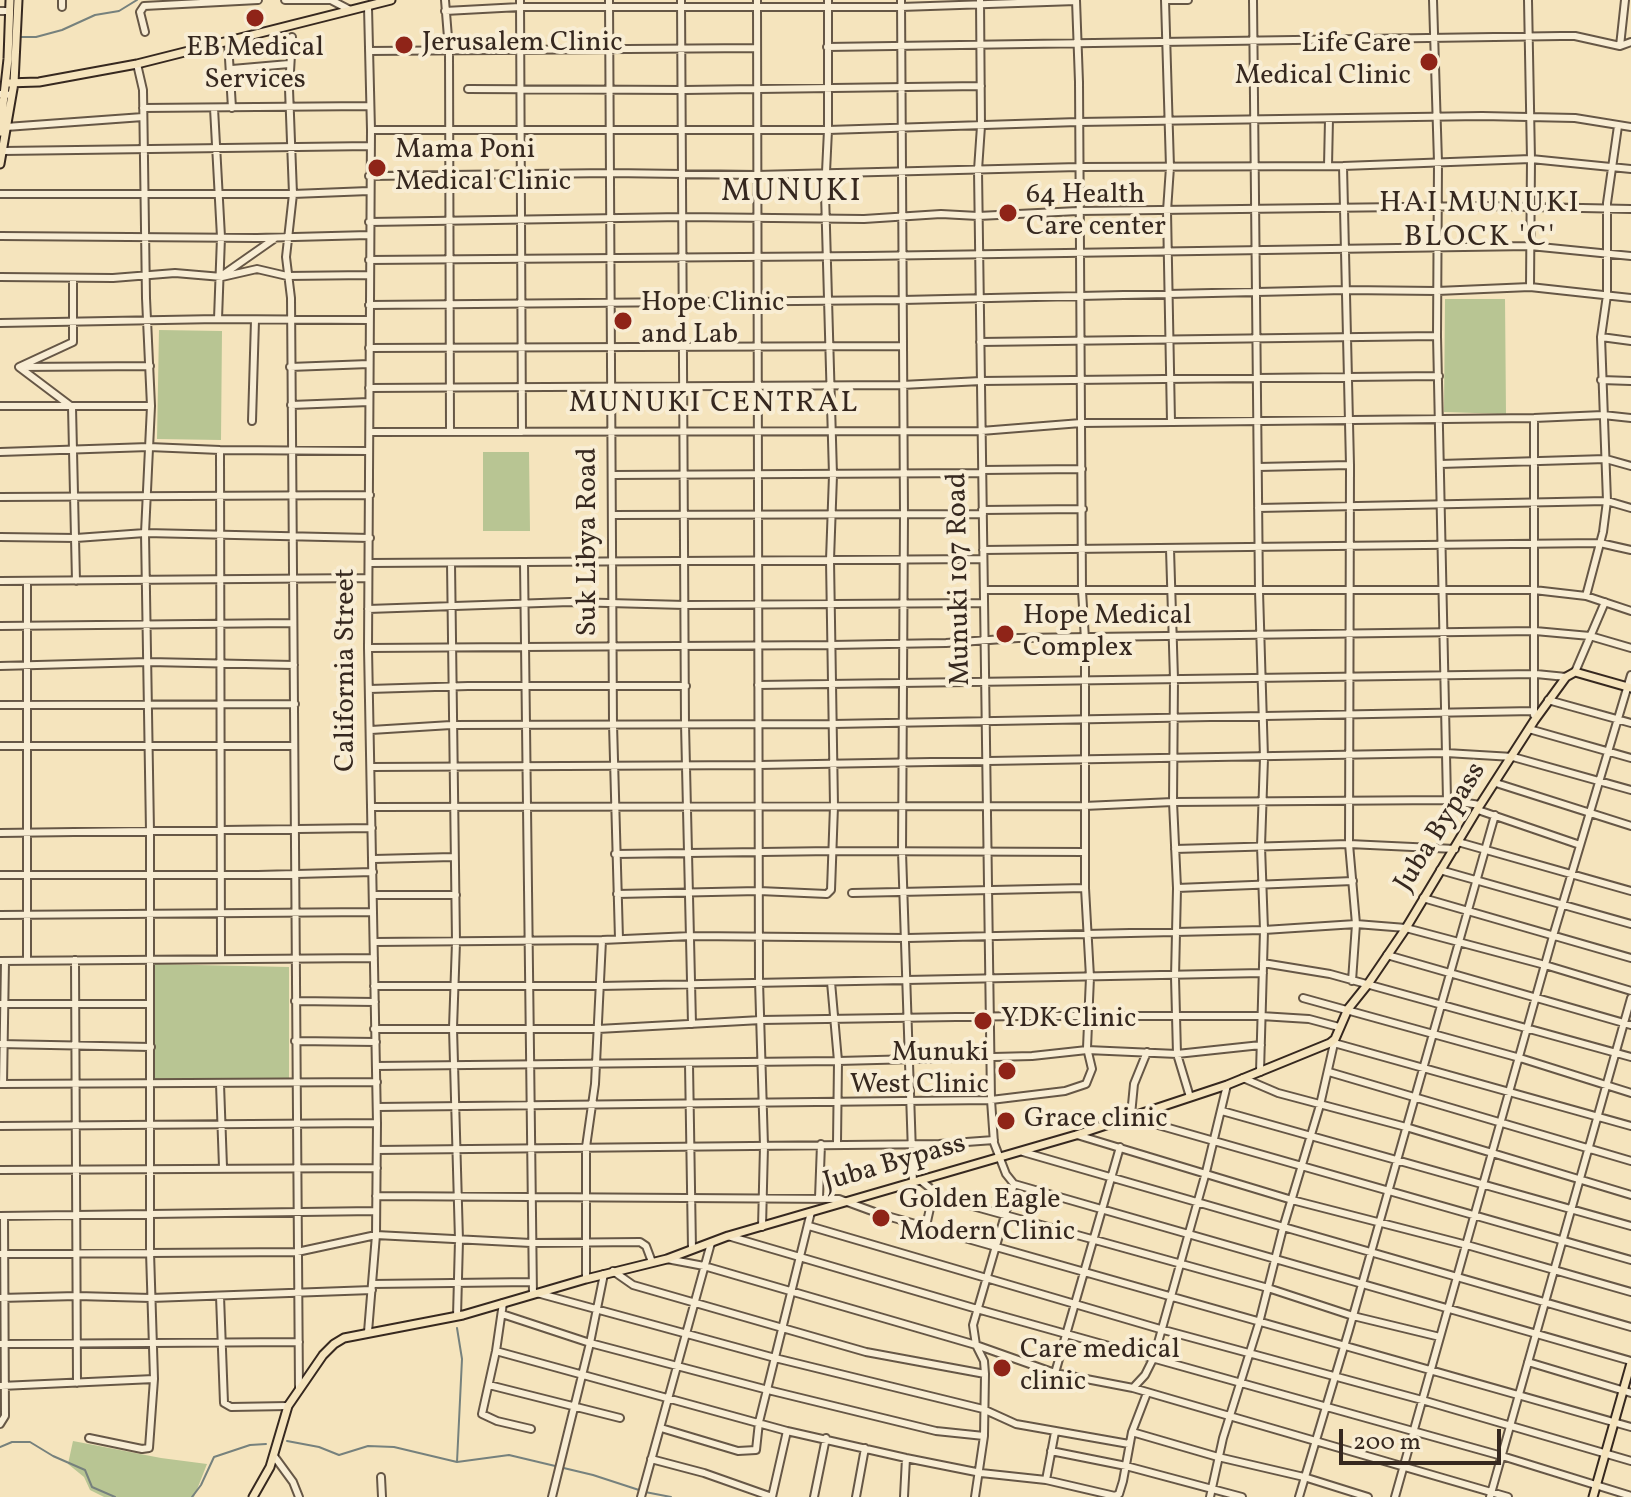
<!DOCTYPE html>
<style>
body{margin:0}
#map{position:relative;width:1631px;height:1497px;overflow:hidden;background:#f5e4bd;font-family:Vollkorn,serif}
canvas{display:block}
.scale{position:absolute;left:1339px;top:1429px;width:162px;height:36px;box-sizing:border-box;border:4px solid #36281f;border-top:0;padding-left:10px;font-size:24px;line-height:28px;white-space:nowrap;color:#36281f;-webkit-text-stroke:6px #f8edd4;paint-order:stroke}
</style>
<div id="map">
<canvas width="1631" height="1497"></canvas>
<div class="scale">200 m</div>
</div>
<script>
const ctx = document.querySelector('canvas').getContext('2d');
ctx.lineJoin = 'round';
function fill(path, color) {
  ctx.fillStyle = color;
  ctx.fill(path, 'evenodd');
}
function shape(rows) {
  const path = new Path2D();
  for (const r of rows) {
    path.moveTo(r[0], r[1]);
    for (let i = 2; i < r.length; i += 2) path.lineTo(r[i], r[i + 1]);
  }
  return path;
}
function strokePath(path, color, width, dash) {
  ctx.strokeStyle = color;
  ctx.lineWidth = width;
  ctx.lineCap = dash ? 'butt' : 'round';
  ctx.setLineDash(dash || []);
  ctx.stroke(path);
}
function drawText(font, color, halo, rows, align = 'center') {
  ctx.font = font + ' Vollkorn,serif';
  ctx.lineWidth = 8;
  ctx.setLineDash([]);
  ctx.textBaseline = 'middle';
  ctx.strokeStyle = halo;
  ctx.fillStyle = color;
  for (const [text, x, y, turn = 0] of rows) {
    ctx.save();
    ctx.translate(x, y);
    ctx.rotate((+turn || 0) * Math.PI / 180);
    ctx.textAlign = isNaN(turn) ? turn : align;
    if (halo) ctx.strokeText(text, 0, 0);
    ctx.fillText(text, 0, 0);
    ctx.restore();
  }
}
fill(shape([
 [1445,299,1505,299,1506,414,1444,412],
 [159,330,222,331,221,440,157,439],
 [483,452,529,452,530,531,483,531],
 [151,964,289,967,289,1081,151,1081],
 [73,1441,161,1458,207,1464,194,1497,104,1497,90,1490,84,1477,68,1464]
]), '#b8c593');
strokePath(shape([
 [17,37,36,37,62,30,95,15,119,11,137,0],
 [457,1328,462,1359,457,1462],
 [287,1441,319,1447,339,1455,368,1446,394,1447,457,1462,509,1455,593,1475,639,1490],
 [0,1447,12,1442,30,1442,53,1456,85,1470,92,1487,115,1497],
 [645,1492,671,1497],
 [192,1497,201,1485,214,1457,250,1445,266,1444]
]), '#76817d', 2);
const minor = shape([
 [285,0,331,0,350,10],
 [445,0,449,50,450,432],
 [520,0,522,432],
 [609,0,613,724,619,939],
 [681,0,685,724,692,1024],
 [757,0,759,981,764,1146,762,1227],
 [901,0,904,514,902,852,913,1183],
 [1253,0,1259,591,1264,758,1261,846,1264,930,1260,1072],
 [1433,0,1438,162,1437,336,1447,800],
 [1528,0,1531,159,1530,287],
 [62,7,62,0],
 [368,7,371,130,368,648,377,1123,376,1235,368,1332],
 [0,11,10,11],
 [445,11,520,7,901,7,1076,1],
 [145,32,140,12,144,6,258,0],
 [292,37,289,89,293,194,286,257,291,298,299,1390],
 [228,42,232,108],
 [1620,46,1625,0],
 [827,47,1561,36,1575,36,1620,46,1631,42],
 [369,51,757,48],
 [232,69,289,64],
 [468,89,684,90,981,86],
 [0,94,12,95],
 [143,108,370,106],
 [214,108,221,237,218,319],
 [6,127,143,117],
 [371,130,828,130,1078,122,1482,116,1575,118,1631,127],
 [3,151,371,146],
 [1328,166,1329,119],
 [1343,166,1350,465,1349,844,1356,924,1352,981],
 [369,176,610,173,757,175,1079,167,1343,166,1531,159,1631,169],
 [0,194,293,194,369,191],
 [369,222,683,217,864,219,941,214,978,216,1078,211,1484,206,1631,209],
 [0,236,257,238,369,235],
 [369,260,866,256,1530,246,1631,256],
 [224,274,274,239],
 [0,277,113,278,175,273,222,277,257,269,287,276,369,275],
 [73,278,73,342,19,367,72,407,76,581],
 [369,305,902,300,1345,290,1437,291,1530,287,1631,298],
 [0,323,218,319,369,320],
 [1601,337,1631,341],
 [980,342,1437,336],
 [369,348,902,346],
 [21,367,150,366],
 [290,367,369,364],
 [1601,380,1631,381],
 [369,388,902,385,981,381,1439,376],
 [291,405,369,402],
 [0,406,151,406],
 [1534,418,1534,715],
 [252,421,255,320],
 [1171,422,1167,211,1170,167,1165,0,1188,0],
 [370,432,981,431,1081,423,1534,418,1603,415,1631,418],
 [220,450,221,959],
 [0,452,149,447,220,450,369,451],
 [1440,464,1606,459,1631,466],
 [1258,467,1350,465],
 [982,470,1082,469],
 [612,475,982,473],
 [0,497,370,495],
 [1258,508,1607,501,1631,508],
 [982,510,1083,509],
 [612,515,983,514],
 [0,537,76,538,145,533,370,538],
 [1170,549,1174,679,1173,802,1177,888,1175,977,1177,1054,1190,1097],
 [983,550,1600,543,1631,550],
 [369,563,983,559],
 [451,563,456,942,453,1028,459,1240,457,1316],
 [524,563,533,1294],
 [0,581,368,578],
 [27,581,27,960],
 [984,590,1534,590,1586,596,1631,611],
 [1586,596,1603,532,1607,501,1601,337,1607,295,1607,203,1618,126],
 [368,609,570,602,685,605,984,603],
 [0,626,293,623],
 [368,648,831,645,946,643,1018,638,1535,631,1590,636,1631,648],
 [0,666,148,662,294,665],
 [1575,672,1605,602],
 [758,685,1536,674,1566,677],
 [369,689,468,686,686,686],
 [1548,700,1631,723],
 [0,705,295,704],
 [1529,729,1631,758],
 [371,730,451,725,833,724,1534,711],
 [0,746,294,746],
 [371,767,759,765,1446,753,1513,757,1631,790],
 [1496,783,1631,826],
 [371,807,1084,806,1173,802,1447,800,1480,805],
 [1478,810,1580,845],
 [0,833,372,828],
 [1458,842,1631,891],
 [1175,849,1349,844,1455,849],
 [615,854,834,851,1085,852],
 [374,859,453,857],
 [1440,870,1631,924],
 [0,875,258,875,373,872],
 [1177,888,1353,881],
 [852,893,1085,888],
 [617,894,759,891,827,894,831,890,834,806,830,560,833,475,825,193,828,130,828,0],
 [373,895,456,895],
 [1423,898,1631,958],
 [0,915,373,912],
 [374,942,602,940,691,936,907,938,1264,930,1356,924,1406,928,1545,965,1631,991],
 [1387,955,1631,1025],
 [75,960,77,1383],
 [0,961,374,958],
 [1263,963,1330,974,1631,1057],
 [831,982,838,1061,837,1143],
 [374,986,600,986,1263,973],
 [1303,998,1520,1058,1631,1093],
 [295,1001,375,1002],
 [0,1004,150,1004],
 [374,1029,598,1029,761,1020,1021,1016,1261,1016,1309,1019,1339,1027],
 [295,1041,376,1042],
 [1334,1043,1631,1126],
 [0,1044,151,1047],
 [689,1064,692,1249],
 [376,1066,838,1061,1032,1056,1087,1050,1177,1054,1261,1045],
 [1329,1072,1631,1161],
 [1243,1078,1278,1093,1406,1127,1631,1195],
 [0,1084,377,1082],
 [3,1084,5,961],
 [220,1084,223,1167],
 [377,1107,991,1100,1065,1091,1086,1084,1092,1069,1087,1048,1090,977,1085,888,1085,639,1082,591,1079,82,1076,0],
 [1222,1111,1631,1226],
 [1131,1115,1134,1084,1147,1052],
 [1130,1117,1631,1260],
 [0,1126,377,1123],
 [1077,1135,1292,1200,1467,1245,1631,1292],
 [377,1150,939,1144,994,1140],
 [1023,1152,1631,1327],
 [0,1170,377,1168],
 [920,1180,930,1188,933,1195,1268,1288,1353,1316,1440,1337],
 [1014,1184,1631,1361],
 [376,1196,839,1199,880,1214,1631,1427],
 [819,1198,821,1144],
 [0,1216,376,1211],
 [809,1226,1160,1329,1422,1400,1631,1461],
 [926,1226,933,1195],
 [728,1236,977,1309,1502,1456,1631,1496],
 [0,1254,297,1252,376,1235,531,1243,640,1242,646,1246,652,1262],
 [667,1259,704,1266,976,1345,1055,1373,1133,1388,1508,1497],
 [613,1271,633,1285,866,1352,985,1374],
 [586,1279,586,1147,595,1084,602,940],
 [372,1284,532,1282],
 [537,1293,775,1358,983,1409,1016,1424,1129,1444],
 [220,1296,224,1403,231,1407,288,1406],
 [0,1298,77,1296,151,1298,372,1290],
 [503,1303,496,1351,482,1414,497,1421,531,1429],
 [502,1314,590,1343,768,1390,936,1431,984,1436],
 [0,1344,299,1342],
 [496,1351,787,1431,906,1458,981,1473,1046,1480,1115,1496,1119,1494,1123,1481,1132,1432,1147,1393],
 [1528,1362,1631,1393],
 [1055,1373,1120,1147],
 [489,1385,620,1418],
 [1,1386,154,1379],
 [1133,1388,1145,1375,1154,1357,1206,1172,1227,1085],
 [0,1424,5,1416,4,1216],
 [661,1428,738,1451,756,1450,759,1422,811,1212],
 [1132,1432,1218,1457,1304,1477,1368,1497],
 [89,1438,142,1449,149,1448,154,1379,150,1252,150,831,145,533,151,406,146,298,143,90,137,64],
 [1051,1451,1126,1466,1242,1497],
 [274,1456,293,1482,299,1497],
 [651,1459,704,1473,772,1497,787,1431],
 [381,1477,382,1497],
 [1046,1480,1055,1432],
 [552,1497,590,1343,604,1274],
 [641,1497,711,1243],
 [814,1497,826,1438],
 [856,1497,865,1448],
 [904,1497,906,1458],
 [975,1497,984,1436,985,1374,984,1361,976,1345,973,1325,1014,1184,1006,1174,994,1143,991,1100,978,170,981,126,980,0],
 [1210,1497,1223,1438,1259,1323,1283,1228,1320,1105,1335,1039],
 [1299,1497,1349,1330,1495,815],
 [1395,1497,1553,936,1631,675],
 [1490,1497,1631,998]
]);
const major = shape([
 [6,83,39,82,137,64,391,0],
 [0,132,8,59,10,0],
 [0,164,14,83,18,0],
 [253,1497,270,1467,288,1406,323,1355,334,1344,344,1338,463,1315,586,1279,667,1259,728,1236,1076,1135,1227,1085,1330,1043,1335,1039,1348,1009,1368,984,1406,928,1480,805,1534,721,1566,677,1575,672,1631,688],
 [1593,1497,1631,1363]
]);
strokePath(minor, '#665746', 10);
strokePath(major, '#36281f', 11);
strokePath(minor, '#f8edd4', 6);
strokePath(major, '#f5e4bd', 7);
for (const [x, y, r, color] of [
 [255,18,10,"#8f2418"],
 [404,45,10,"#8f2418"],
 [1429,62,10,"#8f2418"],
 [377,168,10,"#8f2418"],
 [1008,213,10,"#8f2418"],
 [623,321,10,"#8f2418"],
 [1005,634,10,"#8f2418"],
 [983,1021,10,"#8f2418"],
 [1007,1071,10,"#8f2418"],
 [1006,1121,10,"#8f2418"],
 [881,1218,10,"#8f2418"],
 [1002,1368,10,"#8f2418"]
]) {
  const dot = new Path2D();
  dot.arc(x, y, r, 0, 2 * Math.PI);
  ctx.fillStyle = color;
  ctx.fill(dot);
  strokePath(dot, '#f8edd4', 3);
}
drawText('28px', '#36281f', '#f8edd4', [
 ["Jerusalem Clinic",422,45],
 ["Life Care",1411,46,"right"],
 ["Medical Clinic",1411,78,"right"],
 ["EB Medical",255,50,"center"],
 ["Services",255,82,"center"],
 ["Mama Poni",395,152],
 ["Medical Clinic",395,184],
 ["64 Health",1026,197],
 ["Care center",1026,229],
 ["Hope Clinic",641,305],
 ["and Lab",641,337],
 ["Hope Medical",1023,618],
 ["Complex",1023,650],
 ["YDK Clinic",1001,1021],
 ["Munuki",989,1055,"right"],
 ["West Clinic",989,1087,"right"],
 ["Grace clinic",1024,1121],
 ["Golden Eagle",899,1202],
 ["Modern Clinic",899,1234],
 ["Care medical",1020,1352],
 ["clinic",1020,1384]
], 'left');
drawText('28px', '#36281f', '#f8edd4', [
 ["Suk Libya Road",590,542,-90],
 ["Munuki 107 Road",961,579,-91],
 ["California Street",348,670,-90],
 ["Juba Bypass",1442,828,-58],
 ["Juba Bypass",895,1165,-16]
]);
ctx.letterSpacing = '2px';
drawText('30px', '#36281f', '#f8edd4', [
 ["HAI MUNUKI",1480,205],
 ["BLOCK 'C'",1480,239],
 ["MUNUKI CENTRAL",714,405]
]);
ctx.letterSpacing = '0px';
ctx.letterSpacing = '2px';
drawText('32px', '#36281f', '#f8edd4', [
 ["MUNUKI",792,194]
]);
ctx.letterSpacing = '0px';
</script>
